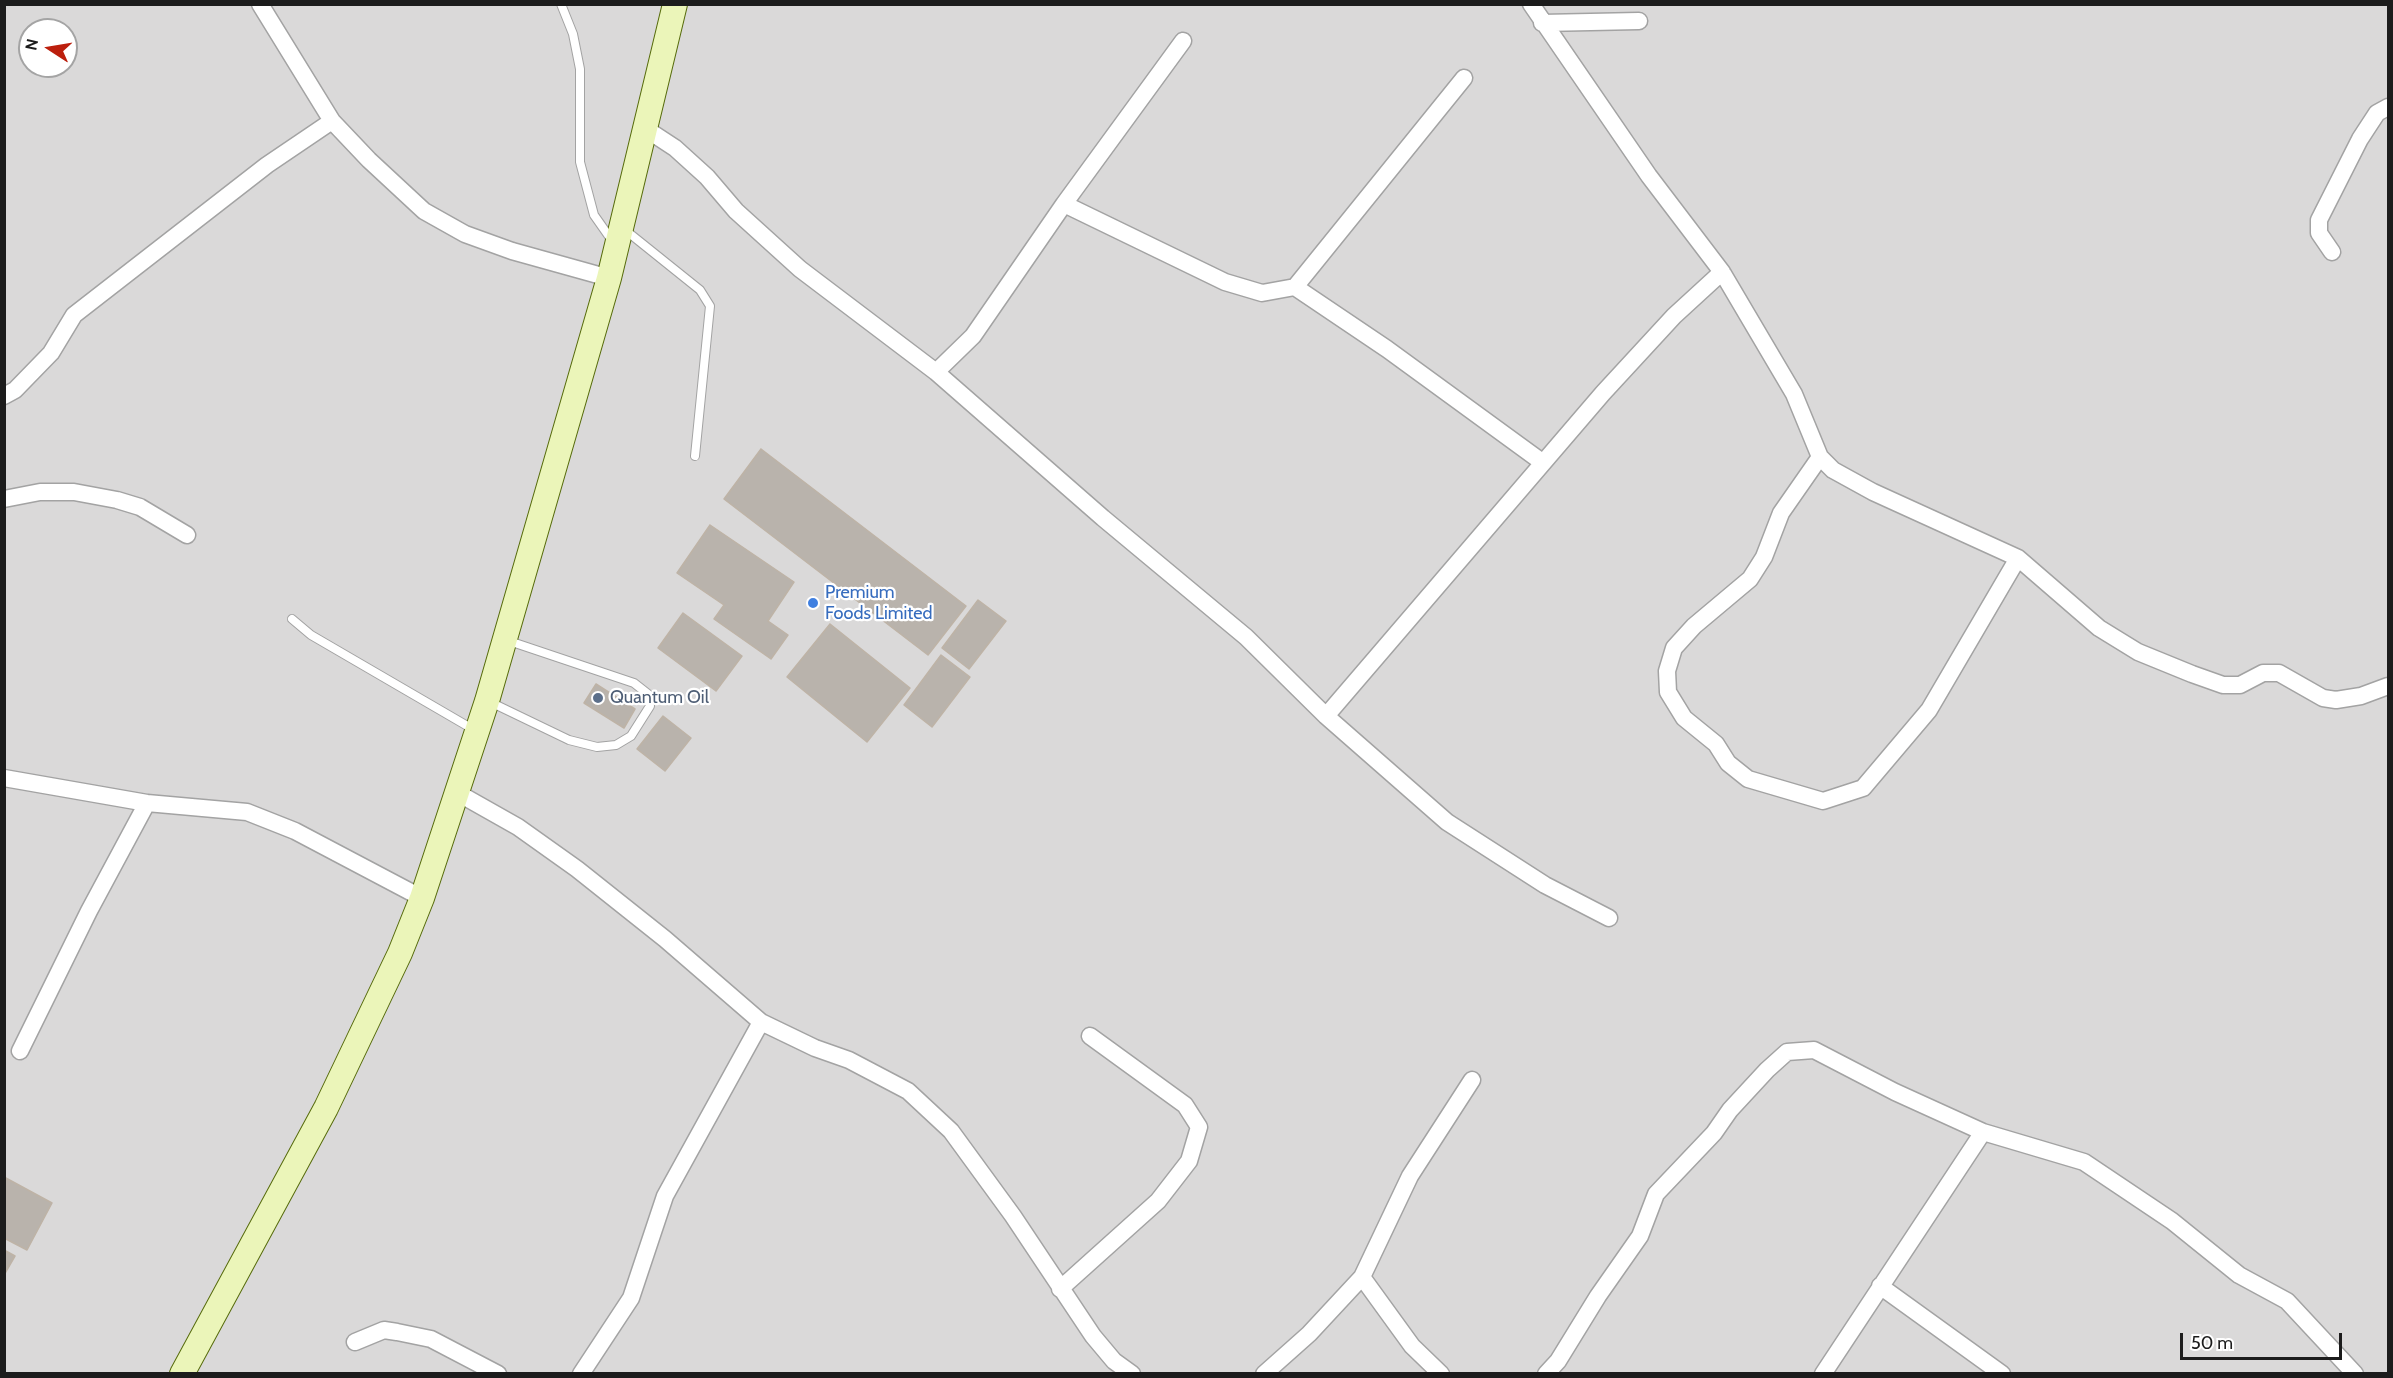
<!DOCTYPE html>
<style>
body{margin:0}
#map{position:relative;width:2393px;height:1378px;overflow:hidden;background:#edebe2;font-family:Cabin,sans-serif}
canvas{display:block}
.frame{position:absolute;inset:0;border:6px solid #1c1c1c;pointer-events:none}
.north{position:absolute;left:18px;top:18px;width:60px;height:60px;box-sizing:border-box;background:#fff;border:2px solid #a4a4a4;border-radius:50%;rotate:282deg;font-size:16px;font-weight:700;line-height:24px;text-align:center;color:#1c1c1c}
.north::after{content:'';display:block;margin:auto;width:21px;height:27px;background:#bc1f0d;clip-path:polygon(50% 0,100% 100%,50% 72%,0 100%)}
.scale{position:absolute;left:2180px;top:1333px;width:162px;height:27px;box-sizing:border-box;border:3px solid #1c1c1c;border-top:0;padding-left:8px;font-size:18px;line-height:21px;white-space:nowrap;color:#1c1c1c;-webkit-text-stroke:4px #fff;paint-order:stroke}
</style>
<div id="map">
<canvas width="2393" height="1378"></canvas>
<div class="frame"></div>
<div class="north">N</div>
<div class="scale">50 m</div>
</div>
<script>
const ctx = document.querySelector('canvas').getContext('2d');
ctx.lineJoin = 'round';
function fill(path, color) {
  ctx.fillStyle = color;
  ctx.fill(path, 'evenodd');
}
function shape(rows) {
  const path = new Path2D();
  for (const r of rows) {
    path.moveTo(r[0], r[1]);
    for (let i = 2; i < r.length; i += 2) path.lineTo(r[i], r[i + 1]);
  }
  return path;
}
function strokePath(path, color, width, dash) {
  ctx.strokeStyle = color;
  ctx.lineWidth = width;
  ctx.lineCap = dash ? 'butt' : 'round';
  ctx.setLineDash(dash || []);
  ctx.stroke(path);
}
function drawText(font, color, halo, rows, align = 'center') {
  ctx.font = font + ' Cabin,sans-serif';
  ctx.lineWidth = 4.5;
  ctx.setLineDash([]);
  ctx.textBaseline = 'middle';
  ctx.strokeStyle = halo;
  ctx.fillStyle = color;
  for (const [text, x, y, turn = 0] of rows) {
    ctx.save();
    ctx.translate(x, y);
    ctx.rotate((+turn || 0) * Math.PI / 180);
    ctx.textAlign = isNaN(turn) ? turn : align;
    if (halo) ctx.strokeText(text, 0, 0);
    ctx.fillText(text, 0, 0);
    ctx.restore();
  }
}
fill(shape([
 [5,5,2388,5,2388,1373,5,1374],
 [30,30,66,30,66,66,30,66]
]), '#dad9d9');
const building = shape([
 [761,449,966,606,928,655,724,499,761,449],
 [710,525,794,582,768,621,788,635,771,659,714,619,724,605,677,573,710,525],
 [978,600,1006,621,969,669,942,648,978,600],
 [683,613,742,656,716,691,658,648,683,613],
 [830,624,910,688,867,742,787,677,830,624],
 [941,655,970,677,932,727,904,705,941,655],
 [596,684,635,709,624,728,584,703,596,684],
 [663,716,691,738,665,771,637,749,663,716],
 [4,1177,52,1203,27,1250,4,1238,4,1177],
 [4,1250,15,1256,4,1275,4,1250]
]);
fill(building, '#b9b3ac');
strokePath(building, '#beb3a6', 1.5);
const service = shape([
 [561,4,573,34,580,69,580,162,594,215,613,242],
 [624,229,700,290,710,306,695,456],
 [292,619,311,635,476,731],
 [488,701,569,740,597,747,616,745,631,736,650,706,648,694,634,683,506,640]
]);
const minor = shape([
 [260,4,332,121,369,160,424,211,465,234,512,251,609,278],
 [1531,4,1649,176,1722,272,1794,394,1820,457,1833,470,1873,492,2018,558,2099,628,2138,652,2192,674,2223,685,2240,685,2263,673,2279,673,2323,698,2336,700,2361,696,2388,686],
 [1542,23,1639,21],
 [646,129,675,148,707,177,736,211,800,269,936,372,1103,518,1246,637,1326,716,1447,822,1545,885,1609,918],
 [1064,204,1225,282,1262,293,1295,287,1387,349,1542,462],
 [2332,252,2319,233,2319,220,2360,139,2377,113,2388,107],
 [1295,287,1464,78],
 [936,372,973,336,1064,204,1183,41],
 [4,396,15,390,51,353,74,315,267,165,332,121],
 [1820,457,1781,513,1764,557,1750,579,1694,626,1674,648,1667,671,1668,692,1684,718,1716,744,1728,763,1748,779,1823,801,1863,788,1929,710,2018,558],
 [4,499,40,492,74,492,117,500,140,507,187,535],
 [1326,716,1603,393,1674,316,1722,272],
 [4,778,147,803,247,812,295,831,422,898],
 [456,792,518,827,577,869,665,939,761,1022,815,1048,849,1060,908,1091,951,1131,1013,1216,1093,1336,1114,1361,1132,1374],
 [20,1051,89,911,147,803],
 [1362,1277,1412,1346,1441,1374],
 [1880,1286,2002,1374],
 [1060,1289,1158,1201,1189,1161,1199,1127,1185,1105,1090,1036],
 [355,1342,384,1330,397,1332,431,1339,498,1374],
 [581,1374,631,1298,665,1196,761,1022],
 [1264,1374,1309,1334,1362,1277,1410,1176,1472,1080],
 [1546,1374,1558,1361,1598,1296,1640,1236,1656,1194,1714,1133,1730,1110,1767,1070,1787,1052,1814,1050,1895,1092,1983,1132,2084,1162,2172,1221,2239,1275,2287,1301,2355,1374],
 [1823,1374,1983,1132]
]);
const secondary = shape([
 [182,1374,326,1108,400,953,422,898,487,701,609,278,675,4]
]);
strokePath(service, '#a3a3a3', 10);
strokePath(minor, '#a3a3a3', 19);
strokePath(secondary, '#566b0b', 26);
strokePath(service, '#fff', 8);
strokePath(minor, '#fff', 16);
strokePath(secondary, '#ebf5b9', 24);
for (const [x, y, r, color] of [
 [813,603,6,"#3f7fe0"],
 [598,698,6,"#5c6f8a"]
]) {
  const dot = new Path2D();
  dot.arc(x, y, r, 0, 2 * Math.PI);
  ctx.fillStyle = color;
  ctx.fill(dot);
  strokePath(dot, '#fff', 2);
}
drawText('18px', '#366cbe', '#fff', [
 ["Premium",825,593],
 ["Foods Limited",825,614]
], 'left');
drawText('18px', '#4e5e75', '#fff', [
 ["Quantum Oil",610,698]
], 'left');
</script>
